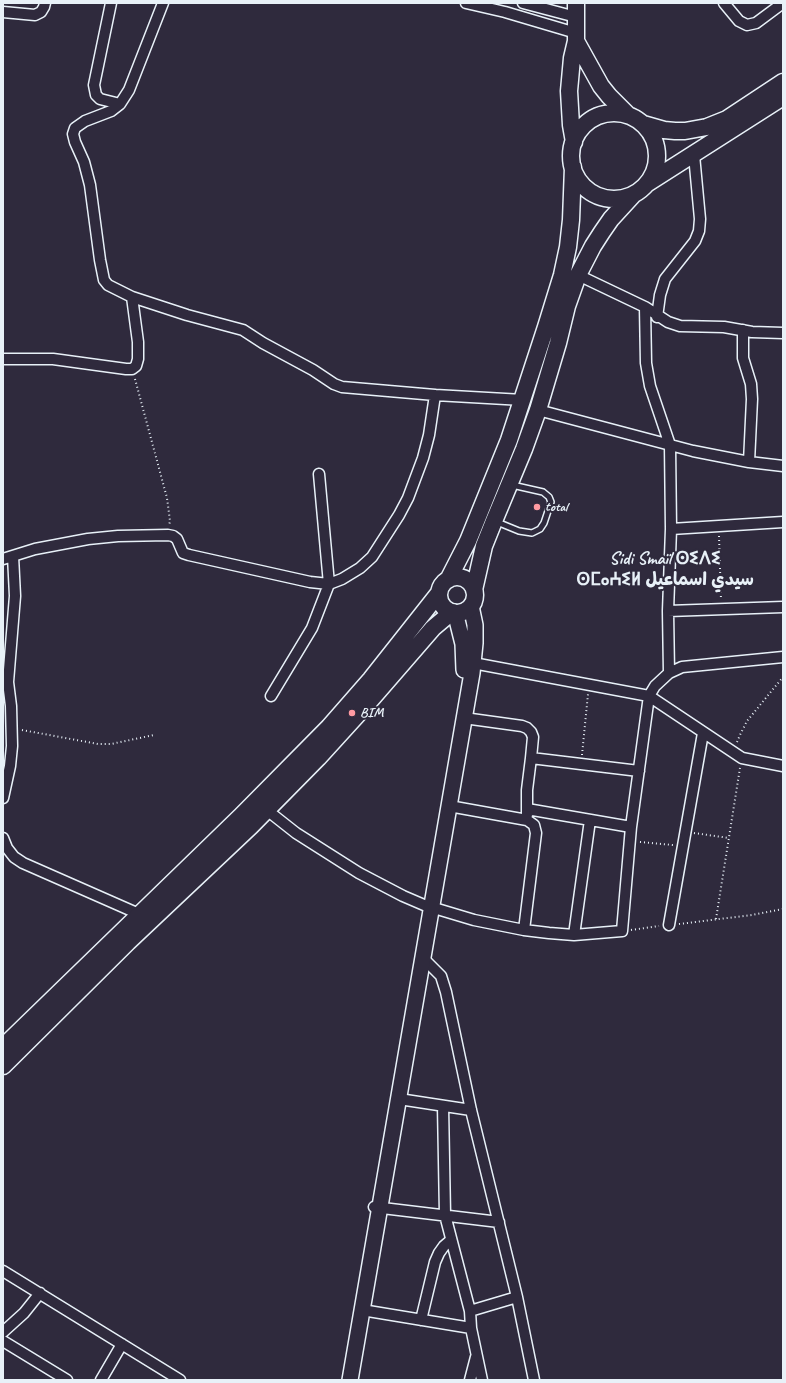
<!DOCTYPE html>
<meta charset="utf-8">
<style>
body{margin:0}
#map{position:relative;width:786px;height:1383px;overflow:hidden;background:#2f2a3d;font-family:Caveat,sans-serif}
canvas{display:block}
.frame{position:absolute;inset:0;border:4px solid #e8f1f8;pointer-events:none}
</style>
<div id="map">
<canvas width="786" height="1383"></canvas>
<div class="frame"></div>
</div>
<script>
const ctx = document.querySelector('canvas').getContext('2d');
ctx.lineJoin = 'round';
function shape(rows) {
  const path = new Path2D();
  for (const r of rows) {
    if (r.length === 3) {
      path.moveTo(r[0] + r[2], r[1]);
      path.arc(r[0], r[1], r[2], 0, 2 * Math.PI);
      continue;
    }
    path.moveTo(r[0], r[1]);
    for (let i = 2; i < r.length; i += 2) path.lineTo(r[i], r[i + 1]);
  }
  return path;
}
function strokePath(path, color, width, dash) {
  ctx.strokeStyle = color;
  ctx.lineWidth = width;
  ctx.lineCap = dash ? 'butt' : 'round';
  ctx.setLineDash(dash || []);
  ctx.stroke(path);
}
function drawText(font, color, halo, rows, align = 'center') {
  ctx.font = font + ' Caveat,"Playpen Sans Arabic","Noto Sans Tifinagh",sans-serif';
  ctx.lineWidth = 4;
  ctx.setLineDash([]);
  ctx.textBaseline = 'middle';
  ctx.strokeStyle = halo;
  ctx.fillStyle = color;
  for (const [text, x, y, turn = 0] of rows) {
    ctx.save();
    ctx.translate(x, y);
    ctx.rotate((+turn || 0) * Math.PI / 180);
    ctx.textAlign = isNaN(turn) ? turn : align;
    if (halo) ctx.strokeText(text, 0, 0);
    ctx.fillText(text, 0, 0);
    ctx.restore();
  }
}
const lane = shape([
 [497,522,519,531,532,533,540,529,544,523,551,502,549,497,543,492,512,485]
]);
const street = shape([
 [111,3,94,85,96,95,100,99,120,104],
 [163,3,129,90,120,104,111,111,85,121,75,128,73,134,75,142,84,162,90,185,100,260,104,280,108,285,132,297,187,315,243,330,263,343,313,370,334,384,342,387,435,395,523,400],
 [466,3,505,12,576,33],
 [523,3,576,17],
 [724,3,739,21,747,25,756,23,783,3],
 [3,12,35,15,41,12,44,7,45,3],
 [578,275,645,307,668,322,680,326,724,327,752,332,783,333],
 [645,307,646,363,650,386,670,445,671,529],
 [657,317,660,295,665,279,695,241,699,231,700,219,694,155],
 [743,330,743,358,751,384,752,399,749,462],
 [3,359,53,359,126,369,132,369,136,366,138,359,138,342,132,297],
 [538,410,693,451,749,462,783,466],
 [3,559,35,549,88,539,118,536,168,535,173,536,177,539,183,553,189,555,310,582,329,584,342,579,360,568,372,557,399,515,408,498,423,458,429,435,435,395],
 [668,611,783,607],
 [473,663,649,696,742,758,783,766],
 [669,673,668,611,671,529,783,522],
 [271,696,312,628,329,584,319,474],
 [464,718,522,726,527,728,531,732,533,737,531,758,639,771],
 [3,798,10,766,12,746,11,706,8,682,15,596,13,556],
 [449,806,527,820,534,825,536,833,524,930],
 [263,807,296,833,359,873,403,896,424,905,474,920,524,930,549,933,574,935,622,931,631,827,649,696,655,686,669,673,682,667,783,657],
 [527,809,631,827],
 [527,815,527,790,531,758],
 [3,838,7,848,14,857,23,863,139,914],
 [669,925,703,733],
 [574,935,590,820],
 [423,958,441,976,446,992,471,1110,517,1297,534,1380],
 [399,1099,471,1110],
 [443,1106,445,1215,470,1311,471,1328,482,1380],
 [374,1207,499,1222],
 [3,1271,180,1380],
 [362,1310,471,1328],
 [470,1311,517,1297],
 [421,1320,435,1262,439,1253,444,1246,451,1240],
 [3,1332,24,1313,40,1293],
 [3,1341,67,1380],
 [101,1380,122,1344],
 [470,1380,476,1357]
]);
const secondary = shape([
 [454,612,457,620,463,644,464,670],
 [350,1380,472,673,475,643,475,625,471,606]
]);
const primary = shape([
 [576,41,601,86,609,96,628,115],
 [614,156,43],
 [643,124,664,130,675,131,685,131,707,127,727,119,783,82],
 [574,142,571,125,569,91,572,58,576,41,576,3],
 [648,183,783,97],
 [457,595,18],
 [448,580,468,541,509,440,546,327,562,275,568,247,571,220,573,167],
 [474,590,484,546,494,521,524,449,538,410,558,343,567,306,578,275,593,246,602,232,611,219,633,195],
 [3,1047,241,816,329,727,371,679,439,593],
 [3,1066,128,942,251,826,318,758,368,703,433,628,452,612]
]);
strokePath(lane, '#e8f1f8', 8);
strokePath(street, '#e8f1f8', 13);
strokePath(secondary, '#e8f1f8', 18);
strokePath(primary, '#e8f1f8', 19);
strokePath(shape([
 [135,379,167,498,170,521,169,526],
 [719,536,721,600],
 [22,730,98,744,111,744,154,735],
 [737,742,740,735,747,721,783,677],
 [582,755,588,694],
 [694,833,729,838],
 [640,842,673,845],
 [716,919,740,768],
 [679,924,752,915,783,909],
 [631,930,659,926]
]), '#e8f1f8', 2, [1, 3]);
strokePath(lane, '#2f2a3d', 5);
strokePath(street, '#2f2a3d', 10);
strokePath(secondary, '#2f2a3d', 15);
strokePath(primary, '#2f2a3d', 16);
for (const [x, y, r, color] of [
 [537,507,4,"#ff9aa2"],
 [352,713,4,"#ff9aa2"]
]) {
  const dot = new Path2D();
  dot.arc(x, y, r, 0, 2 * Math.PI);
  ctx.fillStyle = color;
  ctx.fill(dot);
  strokePath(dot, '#2f2a3d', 1.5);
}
drawText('bold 14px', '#e8f1f8', '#2f2a3d', [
 ["total",545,507],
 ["BIM",360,713]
], 'left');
drawText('bold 18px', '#e8f1f8', '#2f2a3d', [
 ["Sidi Smaïl ⵙⵉⴷⵉ",665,559],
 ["ⵙⵎⴰⵄⵉⵍ سيدي اسماعيل",665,580]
]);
</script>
